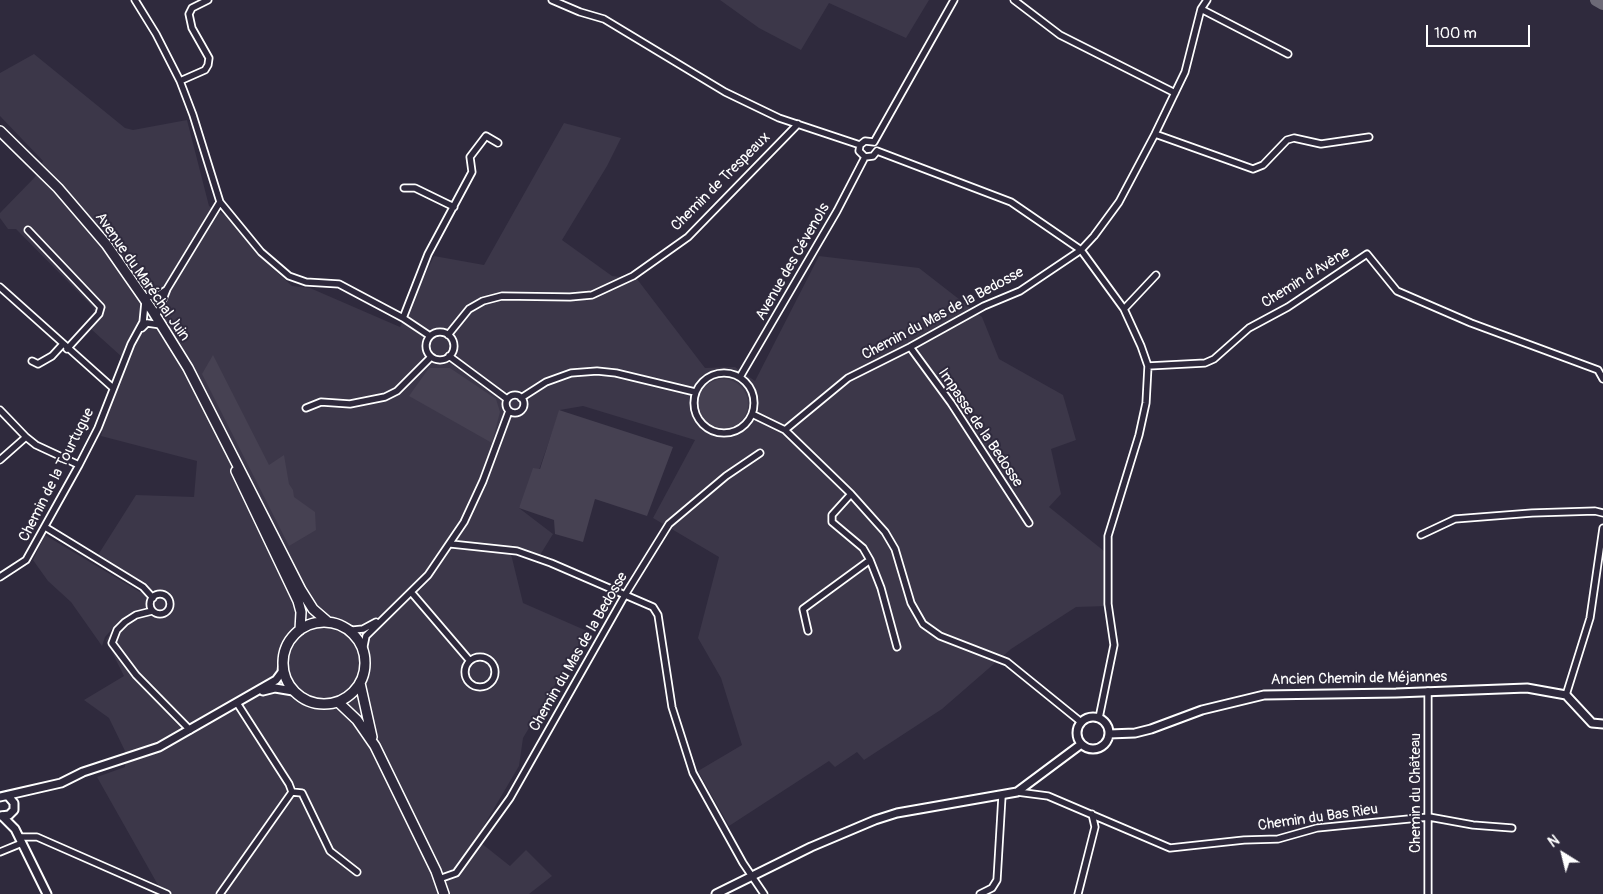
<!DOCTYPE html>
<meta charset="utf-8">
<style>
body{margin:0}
#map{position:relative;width:1603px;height:894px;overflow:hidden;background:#2f2a3d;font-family:Pangolin,sans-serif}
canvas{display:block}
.north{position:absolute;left:1538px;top:829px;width:50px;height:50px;-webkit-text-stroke:4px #2f2a3d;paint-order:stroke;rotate:324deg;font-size:14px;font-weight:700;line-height:20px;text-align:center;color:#fff}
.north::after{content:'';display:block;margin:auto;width:18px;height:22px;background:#fff;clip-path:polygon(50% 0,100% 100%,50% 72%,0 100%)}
.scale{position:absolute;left:1426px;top:25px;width:104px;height:22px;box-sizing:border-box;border:2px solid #fff;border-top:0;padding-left:6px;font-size:15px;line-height:18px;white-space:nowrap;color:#fff;-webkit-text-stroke:4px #2f2a3d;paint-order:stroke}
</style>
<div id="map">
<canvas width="1603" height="894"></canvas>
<div class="north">N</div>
<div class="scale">100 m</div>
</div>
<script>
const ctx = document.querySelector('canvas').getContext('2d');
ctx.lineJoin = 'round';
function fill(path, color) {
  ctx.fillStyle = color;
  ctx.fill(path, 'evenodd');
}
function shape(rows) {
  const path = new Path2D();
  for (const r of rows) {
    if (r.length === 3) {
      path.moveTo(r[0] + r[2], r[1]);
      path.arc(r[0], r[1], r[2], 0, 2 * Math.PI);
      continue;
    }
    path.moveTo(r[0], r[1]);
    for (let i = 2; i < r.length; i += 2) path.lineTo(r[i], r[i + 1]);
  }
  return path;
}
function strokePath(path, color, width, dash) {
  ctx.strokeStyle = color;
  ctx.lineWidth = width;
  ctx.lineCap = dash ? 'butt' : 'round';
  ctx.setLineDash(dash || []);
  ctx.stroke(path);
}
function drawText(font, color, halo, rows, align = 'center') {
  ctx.font = font + ' Pangolin,sans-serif';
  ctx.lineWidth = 4;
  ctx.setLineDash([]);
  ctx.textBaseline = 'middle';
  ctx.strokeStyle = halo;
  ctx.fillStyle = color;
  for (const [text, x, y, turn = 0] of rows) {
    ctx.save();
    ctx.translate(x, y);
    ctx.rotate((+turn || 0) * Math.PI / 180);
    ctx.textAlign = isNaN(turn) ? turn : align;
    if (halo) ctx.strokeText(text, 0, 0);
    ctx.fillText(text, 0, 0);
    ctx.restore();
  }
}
fill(shape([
 [720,0,929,0,906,38,829,3,801,50,759,28],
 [34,54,125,128,133,130,187,120,209,206,226,216,257,254,292,286,310,288,400,327,434,256,484,265,564,123,621,138,607,166,562,240,612,276,637,279,705,368,735,367,755,381,819,256,919,268,982,317,999,359,1063,395,1076,440,1051,449,1061,494,1049,507,1104,551,1107,606,1076,607,1011,649,942,709,864,760,857,752,835,767,829,761,729,826,698,771,742,745,721,678,698,638,719,557,653,518,695,440,583,406,560,410,539,470,519,508,553,534,540,555,511,554,523,603,587,631,523,738,519,766,476,839,510,866,526,850,552,876,529,894,169,894,158,885,97,777,125,767,125,751,109,718,84,700,124,676,106,640,116,625,105,637,102,646,71,602,48,581,33,560,45,535,140,592,146,584,98,555,136,495,194,497,197,461,101,436,122,357,91,329,94,308,16,229,8,229,0,218,0,213,35,177,43,161,0,116,0,73]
]), '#3c3749');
fill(shape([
 [213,355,269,465,284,455,289,484,293,490,294,497,315,512,316,530,289,546,202,374],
 [429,368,450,368,496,399,500,412,492,443,409,396],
 [723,404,25],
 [559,410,673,447,647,516,595,499,583,542,555,534,554,520,519,508,533,468,540,469]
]), '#464152');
strokePath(shape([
 [1596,0,1603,4]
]), '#6d6a77', 12);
const minor = shape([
 [135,0,156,34,180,81,193,115,220,202,261,252,289,276,306,282,339,284,403,318,430,336],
 [552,0,580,12,604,19,725,92,779,118,860,145],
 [1014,0,1060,35,1175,93],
 [1201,9,1288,54],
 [180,81,205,70,208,65,209,58,192,28,189,14,192,8,208,0],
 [1155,134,1253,169,1263,165,1287,140,1294,138,1321,144,1369,137],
 [874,142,954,0],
 [860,145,865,141,874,142],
 [860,145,859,151,865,157],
 [877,151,1011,202,1081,250,1124,309,1141,346,1148,366,1146,403,1139,435,1108,536,1108,604,1114,645,1099,718],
 [865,157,873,156,877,151],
 [404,188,415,188,454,207],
 [28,230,101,307,99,314,67,349],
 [0,287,113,388],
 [143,297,157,296,166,290],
 [1124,309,1156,275],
 [156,317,167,289,220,202],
 [403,318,428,254,472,172,470,157,486,136,498,143],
 [142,328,147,323,161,325],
 [440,346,14],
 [448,335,469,309,483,301,502,296,570,297,592,295,633,276,688,237,798,124],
 [910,347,951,403,1029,523],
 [449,356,507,399],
 [32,361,38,364,52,356,63,344],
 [1148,366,1205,363,1214,359,1249,328,1288,307,1367,254,1397,291,1471,323,1598,370,1603,379],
 [724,403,30],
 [740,377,837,211,865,157],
 [515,404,9],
 [521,398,546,382,571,373,597,371,616,373,695,392],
 [306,408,321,402,350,404,385,397,397,391,431,357],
 [0,410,26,437],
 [752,414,785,430,851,494,885,532,895,549,911,603,923,624,940,636,1007,662,1081,722],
 [785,430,848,378,910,347,984,306,1020,291,1081,250,1094,236,1119,202,1155,134,1185,72,1201,9,1207,0],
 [0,460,26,437,36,445,79,465],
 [851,494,832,515,832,522,863,548,870,560,881,588,897,647],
 [45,527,143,587,153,598],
 [1421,535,1455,519,1532,513,1595,511,1603,513],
 [451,544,517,551,551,563,653,607,658,615,672,707,693,773,743,863,764,894],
 [0,577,26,560,79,465,98,428,131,344,143,322,145,302],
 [411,592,470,661],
 [160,604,10],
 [152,611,136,615,125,622,117,630,112,643,136,675,190,730],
 [344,627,353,630,363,629,376,622],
 [808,631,803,609,870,560],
 [363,651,366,636,428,575,464,522,483,481,509,411],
 [480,672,15],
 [1566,695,1590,618,1603,528],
 [292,792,302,793,330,851,357,872],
 [1017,792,1048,796,1170,848,1244,840,1278,839,1317,828,1429,817,1473,825,1512,828],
 [19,837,37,837,167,894],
 [0,852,22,843],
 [439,879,456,873,510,798,625,595,669,524,726,476,760,453],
 [220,894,292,792,289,784,237,703],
 [980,894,992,888,997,880,1002,796],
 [1078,894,1095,827,1092,814],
 [1428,894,1428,691]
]);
const tertiary = shape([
 [263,691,275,688,293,691],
 [1093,733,16],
 [1109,734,1135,733,1151,729,1202,710,1264,695,1396,693,1527,688,1566,695,1592,723,1603,724],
 [0,797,61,783,83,772,159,747,276,680,282,672,283,661],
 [0,816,9,815,14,810,14,803,8,796],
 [2,816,15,829,47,894],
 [716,894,811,847,875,820,897,813,1017,792,1080,745]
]);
const primary = shape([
 [0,131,58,188,106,244,152,310,188,368,301,590,313,609,328,622],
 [236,471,298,601,301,612,300,630],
 [324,663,41],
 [360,683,372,737],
 [338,702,357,720,375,746,436,871,444,894]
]);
strokePath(minor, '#fff', 9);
strokePath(tertiary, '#fff', 11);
strokePath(primary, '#fff', 12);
strokePath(minor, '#2f2a3d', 5.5);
strokePath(tertiary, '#2f2a3d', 7);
strokePath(primary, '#2f2a3d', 9);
drawText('15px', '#fff', '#2f2a3d', [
 ["Chemin de Trespeaux",721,182,-45],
 ["Avenue des Cévenols",793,262,-60],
 ["Avenue du Maréchal Juin",142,277,55],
 ["Chemin d'Avène",1306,278,-32],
 ["Chemin du Mas de la Bedosse",943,314,-28],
 ["Impasse de la Bedosse",980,428,56],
 ["Chemin de la Tourtugue",57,475,-63],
 ["Chemin du Mas de la Bedosse",579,652,-60],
 ["Ancien Chemin de Méjannes",1359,679,-1],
 ["Chemin du Château",1416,793,-90],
 ["Chemin du Bas Rieu",1318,818,-8]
]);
</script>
